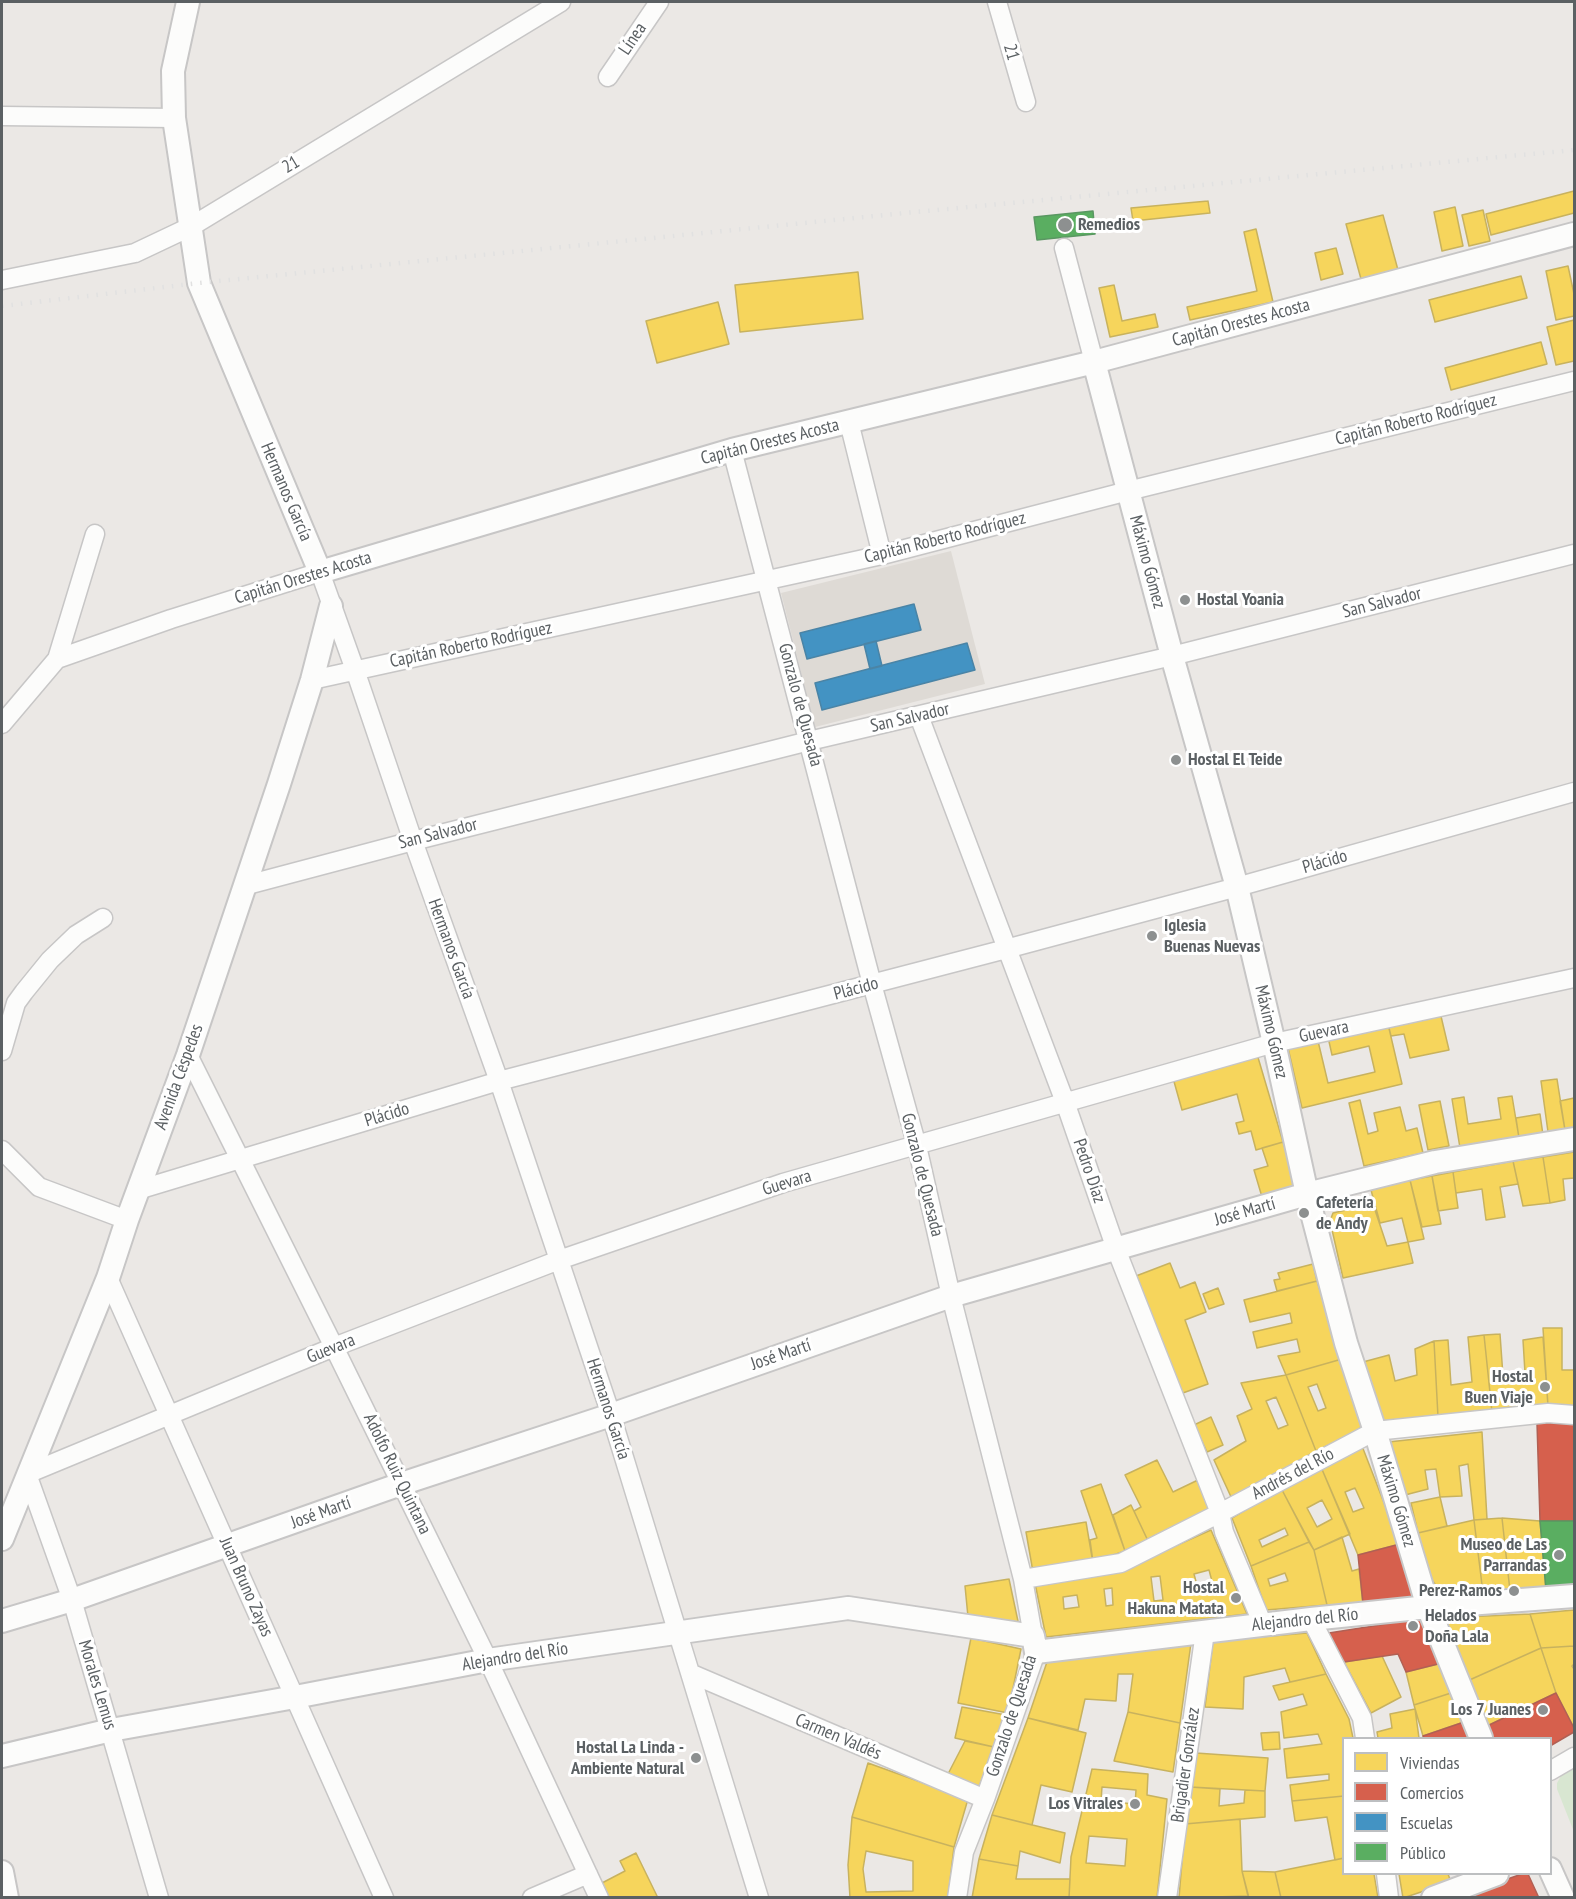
<!DOCTYPE html>
<meta charset="utf-8">
<style>
body{margin:0}
#map{position:relative;width:1576px;height:1899px;overflow:hidden;background:#ebe8e5;font-family:"PT Sans Narrow",sans-serif}
canvas{display:block}
.frame{position:absolute;inset:0;border:3px solid #5b6063;pointer-events:none}
.legend{position:absolute;left:1342px;top:1737px;width:210px;height:138px;box-sizing:border-box;background:#fff;border:2px solid #bdbfc1;margin:0;padding:8px 10px;list-style:none;font-size:18px;color:#5b6063}
.legend li{display:flex;align-items:center;gap:12px;height:30px}
.legend b{width:30px;border:2px solid #bdbfc1}
</style>
<div id="map">
<canvas width="1576" height="1899"></canvas>
<div class="frame"></div>
<ul class="legend">
<li><b style="height:16px;background:#f6d55c"></b>Viviendas</li>
<li><b style="height:16px;background:#d6604d"></b>Comercios</li>
<li><b style="height:16px;background:#4393c3"></b>Escuelas</li>
<li><b style="height:16px;background:#5aae61"></b>Público</li>
</ul>
</div>
<script>
const ctx = document.querySelector('canvas').getContext('2d');
ctx.lineJoin = 'round';
function fill(path, color) {
  ctx.fillStyle = color;
  ctx.fill(path, 'evenodd');
}
function shape(rows) {
  const path = new Path2D();
  for (const r of rows) {
    path.moveTo(r[0], r[1]);
    for (let i = 2; i < r.length; i += 2) path.lineTo(r[i], r[i + 1]);
  }
  return path;
}
function strokePath(path, color, width, dash) {
  ctx.strokeStyle = color;
  ctx.lineWidth = width;
  ctx.lineCap = dash ? 'butt' : 'round';
  ctx.setLineDash(dash || []);
  ctx.stroke(path);
}
function drawText(font, color, halo, rows, align = 'center') {
  ctx.font = font + ' "PT Sans Narrow",sans-serif';
  ctx.lineWidth = 6;
  ctx.setLineDash([]);
  ctx.textBaseline = 'middle';
  ctx.strokeStyle = halo;
  ctx.fillStyle = color;
  for (const [text, x, y, turn = 0] of rows) {
    ctx.save();
    ctx.translate(x, y);
    ctx.rotate((+turn || 0) * Math.PI / 180);
    ctx.textAlign = isNaN(turn) ? turn : align;
    if (halo) ctx.strokeText(text, 0, 0);
    ctx.fillText(text, 0, 0);
    ctx.restore();
  }
}
fill(shape([
 [951,551,985,684,815,727,781,593]
]), '#dedad5');
fill(shape([
 [1574,1767,1574,1832,1557,1789,1557,1783,1562,1774]
]), '#d8e6d1');
const homes = shape([
 [1574,191,1574,213,1491,235,1486,214,1574,191],
 [1208,201,1210,213,1133,221,1131,208,1208,201],
 [1455,207,1463,246,1442,251,1434,212,1455,207],
 [1483,210,1490,241,1469,246,1462,215,1483,210],
 [1383,215,1398,270,1361,279,1346,224,1383,215],
 [1256,229,1273,302,1190,320,1187,307,1257,291,1244,232,1256,229],
 [1336,248,1343,274,1321,280,1315,253,1336,248],
 [1568,266,1574,294,1574,316,1556,320,1546,271,1568,266],
 [858,272,863,319,740,332,735,285,858,272],
 [1521,276,1527,298,1435,322,1429,300,1521,276],
 [1114,285,1122,321,1155,314,1158,327,1110,337,1099,288,1114,285],
 [718,302,729,344,657,363,646,321,718,302],
 [1574,320,1574,361,1556,365,1547,327,1574,320],
 [1541,342,1547,364,1451,390,1445,368,1541,342],
 [1440,1012,1449,1050,1410,1058,1404,1034,1391,1036,1388,1024,1440,1012],
 [1388,1024,1402,1084,1302,1108,1288,1048,1318,1041,1328,1083,1375,1072,1369,1046,1332,1055,1328,1037,1388,1024],
 [1257,1054,1283,1142,1256,1150,1251,1131,1239,1134,1236,1123,1244,1121,1237,1094,1182,1110,1173,1078,1257,1054],
 [1557,1079,1565,1130,1548,1132,1541,1081,1557,1079],
 [1512,1096,1519,1138,1460,1148,1452,1099,1464,1097,1468,1124,1501,1119,1498,1098,1512,1096],
 [1574,1098,1574,1128,1565,1130,1560,1101,1574,1098],
 [1360,1100,1368,1134,1378,1131,1374,1113,1400,1107,1406,1131,1417,1128,1423,1153,1364,1166,1349,1103,1360,1100],
 [1440,1101,1449,1146,1428,1150,1419,1105,1440,1101],
 [1540,1114,1543,1135,1519,1138,1516,1118,1540,1114],
 [1283,1142,1297,1186,1262,1197,1254,1170,1268,1166,1262,1148,1283,1142],
 [1574,1152,1574,1178,1563,1179,1565,1200,1550,1203,1543,1157,1574,1152],
 [1543,1157,1550,1203,1523,1206,1513,1161,1543,1157],
 [1513,1161,1518,1184,1500,1187,1505,1217,1486,1220,1482,1189,1456,1193,1453,1172,1513,1161],
 [1453,1172,1458,1208,1438,1211,1432,1176,1453,1172],
 [1432,1176,1441,1224,1422,1227,1410,1180,1432,1176],
 [1410,1180,1424,1239,1408,1242,1402,1218,1380,1223,1371,1190,1410,1180],
 [1373,1204,1387,1246,1408,1242,1413,1263,1343,1278,1330,1221,1333,1213,1373,1204],
 [1170,1263,1180,1288,1195,1282,1206,1312,1185,1320,1208,1384,1180,1394,1136,1276,1170,1263],
 [1313,1264,1317,1281,1277,1291,1274,1280,1280,1279,1278,1273,1313,1264],
 [1317,1281,1342,1359,1286,1375,1278,1356,1300,1352,1297,1339,1257,1348,1253,1332,1292,1323,1290,1313,1250,1322,1244,1300,1317,1281],
 [1218,1288,1224,1304,1209,1309,1203,1294,1218,1288],
 [1543,1328,1562,1328,1562,1370,1574,1370,1574,1407,1548,1406,1543,1328],
 [1500,1334,1503,1376,1525,1373,1523,1340,1543,1337,1548,1406,1492,1412,1484,1335,1500,1334],
 [1484,1335,1492,1412,1438,1417,1434,1341,1448,1340,1451,1385,1472,1382,1468,1337,1484,1335],
 [1434,1341,1438,1417,1381,1422,1363,1362,1389,1355,1395,1381,1417,1375,1415,1349,1434,1341],
 [1342,1359,1364,1419,1359,1431,1316,1451,1286,1375,1342,1359],
 [1317,1384,1326,1408,1318,1411,1308,1387,1317,1384],
 [1286,1375,1316,1451,1232,1499,1214,1460,1246,1441,1237,1416,1252,1409,1241,1383,1286,1375],
 [1276,1397,1288,1425,1278,1429,1266,1401,1276,1397],
 [1211,1417,1223,1445,1207,1452,1194,1425,1211,1417],
 [1482,1432,1487,1519,1474,1520,1468,1464,1459,1466,1462,1496,1440,1497,1436,1469,1425,1470,1428,1489,1405,1495,1388,1442,1482,1432],
 [1362,1446,1400,1544,1358,1555,1321,1467,1362,1446],
 [1355,1488,1364,1508,1353,1512,1345,1492,1355,1488],
 [1157,1460,1173,1492,1198,1480,1214,1512,1149,1543,1134,1511,1141,1507,1125,1475,1157,1460],
 [1321,1467,1350,1534,1314,1550,1281,1488,1321,1467],
 [1322,1500,1332,1519,1317,1527,1307,1508,1322,1500],
 [1101,1484,1125,1551,1093,1562,1090,1540,1097,1538,1081,1491,1101,1484],
 [1281,1488,1309,1542,1251,1566,1232,1518,1281,1488],
 [1285,1528,1288,1535,1262,1547,1259,1540,1285,1528],
 [1440,1497,1447,1526,1418,1533,1411,1503,1440,1497],
 [1131,1505,1149,1543,1125,1551,1113,1515,1131,1505],
 [1502,1518,1540,1521,1546,1590,1510,1591,1502,1518],
 [1502,1518,1510,1591,1483,1593,1474,1520,1502,1518],
 [1474,1520,1483,1593,1441,1593,1430,1577,1418,1533,1474,1520],
 [1086,1522,1093,1563,1033,1572,1026,1532,1086,1522],
 [1211,1530,1247,1614,1046,1637,1035,1583,1130,1566,1211,1530],
 [1209,1570,1213,1585,1198,1589,1194,1574,1209,1570],
 [1160,1576,1163,1600,1154,1601,1151,1577,1160,1576],
 [1112,1588,1113,1605,1106,1606,1104,1589,1112,1588],
 [1077,1595,1079,1607,1064,1609,1063,1597,1077,1595],
 [1342,1537,1352,1571,1359,1569,1363,1604,1327,1605,1314,1550,1342,1537],
 [1309,1542,1314,1550,1327,1605,1266,1610,1251,1566,1309,1542],
 [1285,1573,1288,1581,1270,1586,1268,1579,1285,1573],
 [1009,1579,1019,1626,968,1617,965,1586,1009,1579],
 [1574,1610,1574,1646,1541,1648,1530,1614,1574,1610],
 [1530,1614,1541,1648,1465,1682,1442,1618,1530,1614],
 [1307,1633,1326,1674,1290,1682,1285,1668,1244,1677,1243,1709,1205,1707,1213,1641,1307,1633],
 [971,1638,1021,1649,1008,1713,958,1703,971,1638],
 [1191,1643,1180,1723,1128,1712,1133,1674,1118,1674,1116,1701,1085,1699,1078,1730,1028,1718,1048,1659,1191,1643],
 [1574,1646,1574,1664,1572,1666,1574,1669,1574,1728,1556,1693,1541,1648,1574,1646],
 [1541,1648,1556,1693,1485,1727,1465,1682,1541,1648],
 [1382,1656,1401,1697,1371,1713,1344,1662,1382,1656],
 [1442,1663,1454,1692,1414,1705,1406,1672,1442,1663],
 [1326,1674,1349,1719,1353,1738,1344,1738,1344,1796,1292,1801,1290,1785,1329,1780,1329,1774,1287,1778,1284,1749,1322,1744,1318,1734,1284,1738,1281,1712,1307,1705,1303,1694,1279,1700,1273,1686,1326,1674],
 [1454,1692,1464,1722,1423,1736,1414,1705,1454,1692],
 [962,1707,1006,1715,994,1747,955,1738,962,1707],
 [1415,1709,1419,1738,1378,1738,1377,1732,1392,1728,1390,1714,1415,1709],
 [1128,1712,1180,1723,1173,1772,1114,1761,1128,1712],
 [1028,1718,1086,1733,1072,1792,1041,1785,1032,1825,992,1815,1028,1718],
 [1279,1732,1280,1749,1263,1750,1261,1733,1279,1732],
 [965,1741,994,1747,979,1787,948,1774,965,1741],
 [1196,1753,1268,1758,1265,1791,1190,1787,1196,1753],
 [868,1763,968,1799,954,1847,852,1817,868,1763],
 [1092,1769,1148,1774,1147,1795,1167,1799,1157,1898,1069,1898,1071,1857,1092,1769],
 [1102,1787,1136,1790,1135,1804,1101,1801,1102,1787],
 [1089,1836,1127,1839,1125,1866,1086,1863,1089,1836],
 [1190,1787,1220,1789,1219,1806,1244,1803,1245,1790,1265,1791,1265,1817,1185,1824,1190,1787],
 [1344,1796,1344,1858,1335,1860,1327,1817,1295,1821,1292,1801,1344,1796],
 [992,1815,1065,1833,1060,1863,1020,1851,1018,1866,979,1859,992,1815],
 [852,1817,954,1847,948,1898,850,1898,848,1865,852,1817],
 [866,1851,913,1861,913,1891,866,1892,863,1869,866,1851],
 [1240,1819,1242,1871,1248,1896,1179,1898,1185,1824,1240,1819],
 [636,1853,658,1898,609,1898,602,1883,625,1871,620,1861,636,1853],
 [1344,1858,1344,1874,1374,1874,1378,1898,1281,1898,1275,1872,1344,1858],
 [979,1859,1018,1866,1016,1879,1070,1879,1069,1898,972,1898,979,1859],
 [1242,1871,1275,1872,1281,1898,1249,1898,1242,1871],
 [1399,1874,1448,1874,1451,1882,1403,1898,1399,1874]
]);
fill(homes, '#f6d55c');
strokePath(homes, '#c8b25e', 1.5);
const shops = shape([
 [1537,1423,1574,1424,1574,1521,1540,1521,1537,1423],
 [1400,1544,1417,1598,1363,1604,1358,1555,1400,1544],
 [1424,1618,1442,1663,1406,1672,1398,1654,1344,1662,1329,1633,1424,1618],
 [1556,1693,1574,1728,1574,1732,1550,1746,1550,1738,1490,1738,1485,1727,1556,1693],
 [1464,1722,1472,1738,1424,1738,1423,1736,1464,1722],
 [1522,1874,1528,1874,1539,1898,1452,1898,1522,1874]
]);
fill(shops, '#d6604d');
strokePath(shops, '#b16054', 1.5);
const schools = shape([
 [914,604,921,630,807,659,800,633,914,604],
 [876,641,882,666,870,669,864,644,876,641],
 [967,643,975,670,822,710,815,683,967,643]
]);
fill(schools, '#4393c3');
strokePath(schools, '#4a84a6', 1.5);
const public = shape([
 [1093,211,1095,234,1037,240,1034,217,1093,211],
 [1540,1521,1574,1521,1574,1588,1546,1590,1540,1521]
]);
fill(public, '#5aae61');
strokePath(public, '#5a9762', 1.5);
const minor = shape([
 [997,2,1026,102],
 [608,77,659,2],
 [2,116,174,118],
 [1064,248,1094,362],
 [2,280,135,253,192,226,561,2],
 [849,422,882,555],
 [732,450,872,984,917,1146,951,1296,1023,1579,1033,1636],
 [57,659,95,534],
 [312,680,882,555,1128,491,1574,381],
 [919,716,1065,1102,1116,1249,1220,1513,1224,1532,1263,1625],
 [2,724,57,659,171,619,320,572,355,670,413,841,499,1081,611,1415,759,1898],
 [247,885,413,841,809,741,1172,656,1574,554],
 [2,1051,16,1003,24,992,50,960,76,935,103,918],
 [188,1055,334,1347,488,1660,599,1898],
 [2,1150,39,1187,127,1220],
 [138,1190,499,1081,1006,949,1237,887,1574,792],
 [108,1278,384,1898],
 [1023,1579,1121,1563,1220,1513,1375,1431,1548,1413,1574,1415],
 [1311,1619,1362,1718,1365,1738],
 [692,1674,985,1799],
 [1550,1771,1574,1757],
 [1386,1874,1389,1898],
 [159,1898,72,1600,27,1474,334,1347,559,1260,783,1183,1274,1043,1574,978],
 [532,1898,588,1874],
 [957,1898,964,1852,985,1799,1036,1652],
 [1167,1898,1205,1632]
]);
const tertiary = shape([
 [188,2,173,71,174,118,199,283,320,572,732,450,1094,362,1574,234],
 [1094,362,1172,656,1237,887,1274,1043,1307,1194,1346,1343,1375,1431,1428,1607,1481,1738],
 [2,1539,108,1278,127,1220,188,1055,279,784,312,680,331,606],
 [2,1621,72,1600,401,1484,611,1415,951,1296,1307,1194,1435,1162,1574,1139],
 [2,1756,111,1730,295,1697,488,1660,848,1608,1033,1636,1036,1652,1311,1619,1428,1607,1574,1596],
 [1550,1869,1563,1898],
 [2,1872,7,1898],
 [1433,1898,1497,1874]
]);
strokePath(minor, '#c7c6c6', 21);
strokePath(tertiary, '#c7c6c6', 26);
strokePath(minor, '#fcfcfb', 18);
strokePath(tertiary, '#fcfcfb', 22);
strokePath(shape([
 [2,306,199,283,905,213,1574,150]
]), '#e1e1e1', 4.5, [1.5, 8]);
for (const [x, y, r, color] of [
 [1065,225,8,"#8d9090"],
 [1185,600,6,"#8d9090"],
 [1176,760,6,"#8d9090"],
 [1152,936,6,"#8d9090"],
 [1304,1213,6,"#8d9090"],
 [1545,1387,6,"#8d9090"],
 [1559,1555,6,"#8d9090"],
 [1514,1591,6,"#8d9090"],
 [1236,1598,6,"#8d9090"],
 [1413,1626,6,"#8d9090"],
 [1543,1710,6,"#8d9090"],
 [696,1758,6,"#8d9090"],
 [1135,1804,6,"#8d9090"]
]) {
  const dot = new Path2D();
  dot.arc(x, y, r, 0, 2 * Math.PI);
  ctx.fillStyle = color;
  ctx.fill(dot);
  strokePath(dot, '#fff', 2);
}
drawText('18px', '#5b6063', '#fff', [
 ["Línea",633,39,-56],
 ["21",1011,52,74],
 ["21",291,165,-31],
 ["Capitán Orestes Acosta",1241,323,-15],
 ["Capitán Roberto Rodríguez",1416,420,-14],
 ["Capitán Orestes Acosta",770,442,-14],
 ["Hermanos García",286,492,67],
 ["Capitán Roberto Rodríguez",945,538,-14],
 ["Máximo Gómez",1147,562,75],
 ["Capitán Orestes Acosta",303,578,-17],
 ["San Salvador",1382,603,-14],
 ["Capitán Roberto Rodríguez",471,645,-12],
 ["Gonzalo de Quesada",800,705,75],
 ["San Salvador",910,718,-13],
 ["San Salvador",438,834,-14],
 ["Plácido",1325,862,-16],
 ["Hermanos García",451,949,70],
 ["Plácido",856,989,-15],
 ["Máximo Gómez",1271,1032,77],
 ["Guevara",1324,1032,-12],
 ["Avenida Céspedes",179,1077,-70],
 ["Plácido",387,1115,-17],
 ["Pedro Díaz",1089,1171,71],
 ["Gonzalo de Quesada",922,1175,76],
 ["Guevara",787,1183,-17],
 ["José Martí",1245,1212,-16],
 ["Guevara",331,1349,-22],
 ["José Martí",781,1355,-19],
 ["Hermanos García",608,1409,72],
 ["Adolfo Ruiz Quintana",397,1474,64],
 ["Andrés del Río",1293,1474,-28],
 ["Máximo Gómez",1396,1501,73],
 ["José Martí",321,1513,-20],
 ["Juan Bruno Zayas",246,1587,66],
 ["Alejandro del Río",1305,1620,-6],
 ["Alejandro del Río",515,1657,-9],
 ["Morales Lemus",97,1685,73],
 ["Gonzalo de Quesada",1012,1716,-72],
 ["Carmen Valdés",838,1737,23],
 ["Brigadier González",1186,1765,-82]
]);
drawText('bold 18px', '#5b6063', '#fff', [
 ["Remedios",1078,225,"left"],
 ["Hostal Yoania",1197,600,"left"],
 ["Hostal El Teide",1188,760,"left"],
 ["Iglesia",1164,926,"left"],
 ["Buenas Nuevas",1164,947,"left"],
 ["Cafetería",1316,1203,"left"],
 ["de Andy",1316,1224,"left"],
 ["Hostal",1533,1377],
 ["Buen Viaje",1533,1398],
 ["Museo de Las",1547,1545],
 ["Parrandas",1547,1566],
 ["Hostal",1224,1588],
 ["Hakuna Matata",1224,1609],
 ["Perez-Ramos",1502,1591],
 ["Helados",1425,1616,"left"],
 ["Doña Lala",1425,1637,"left"],
 ["Los 7 Juanes",1531,1710],
 ["Hostal La Linda -",684,1748],
 ["Ambiente Natural",684,1769],
 ["Los Vitrales",1123,1804]
], 'right');
</script>
